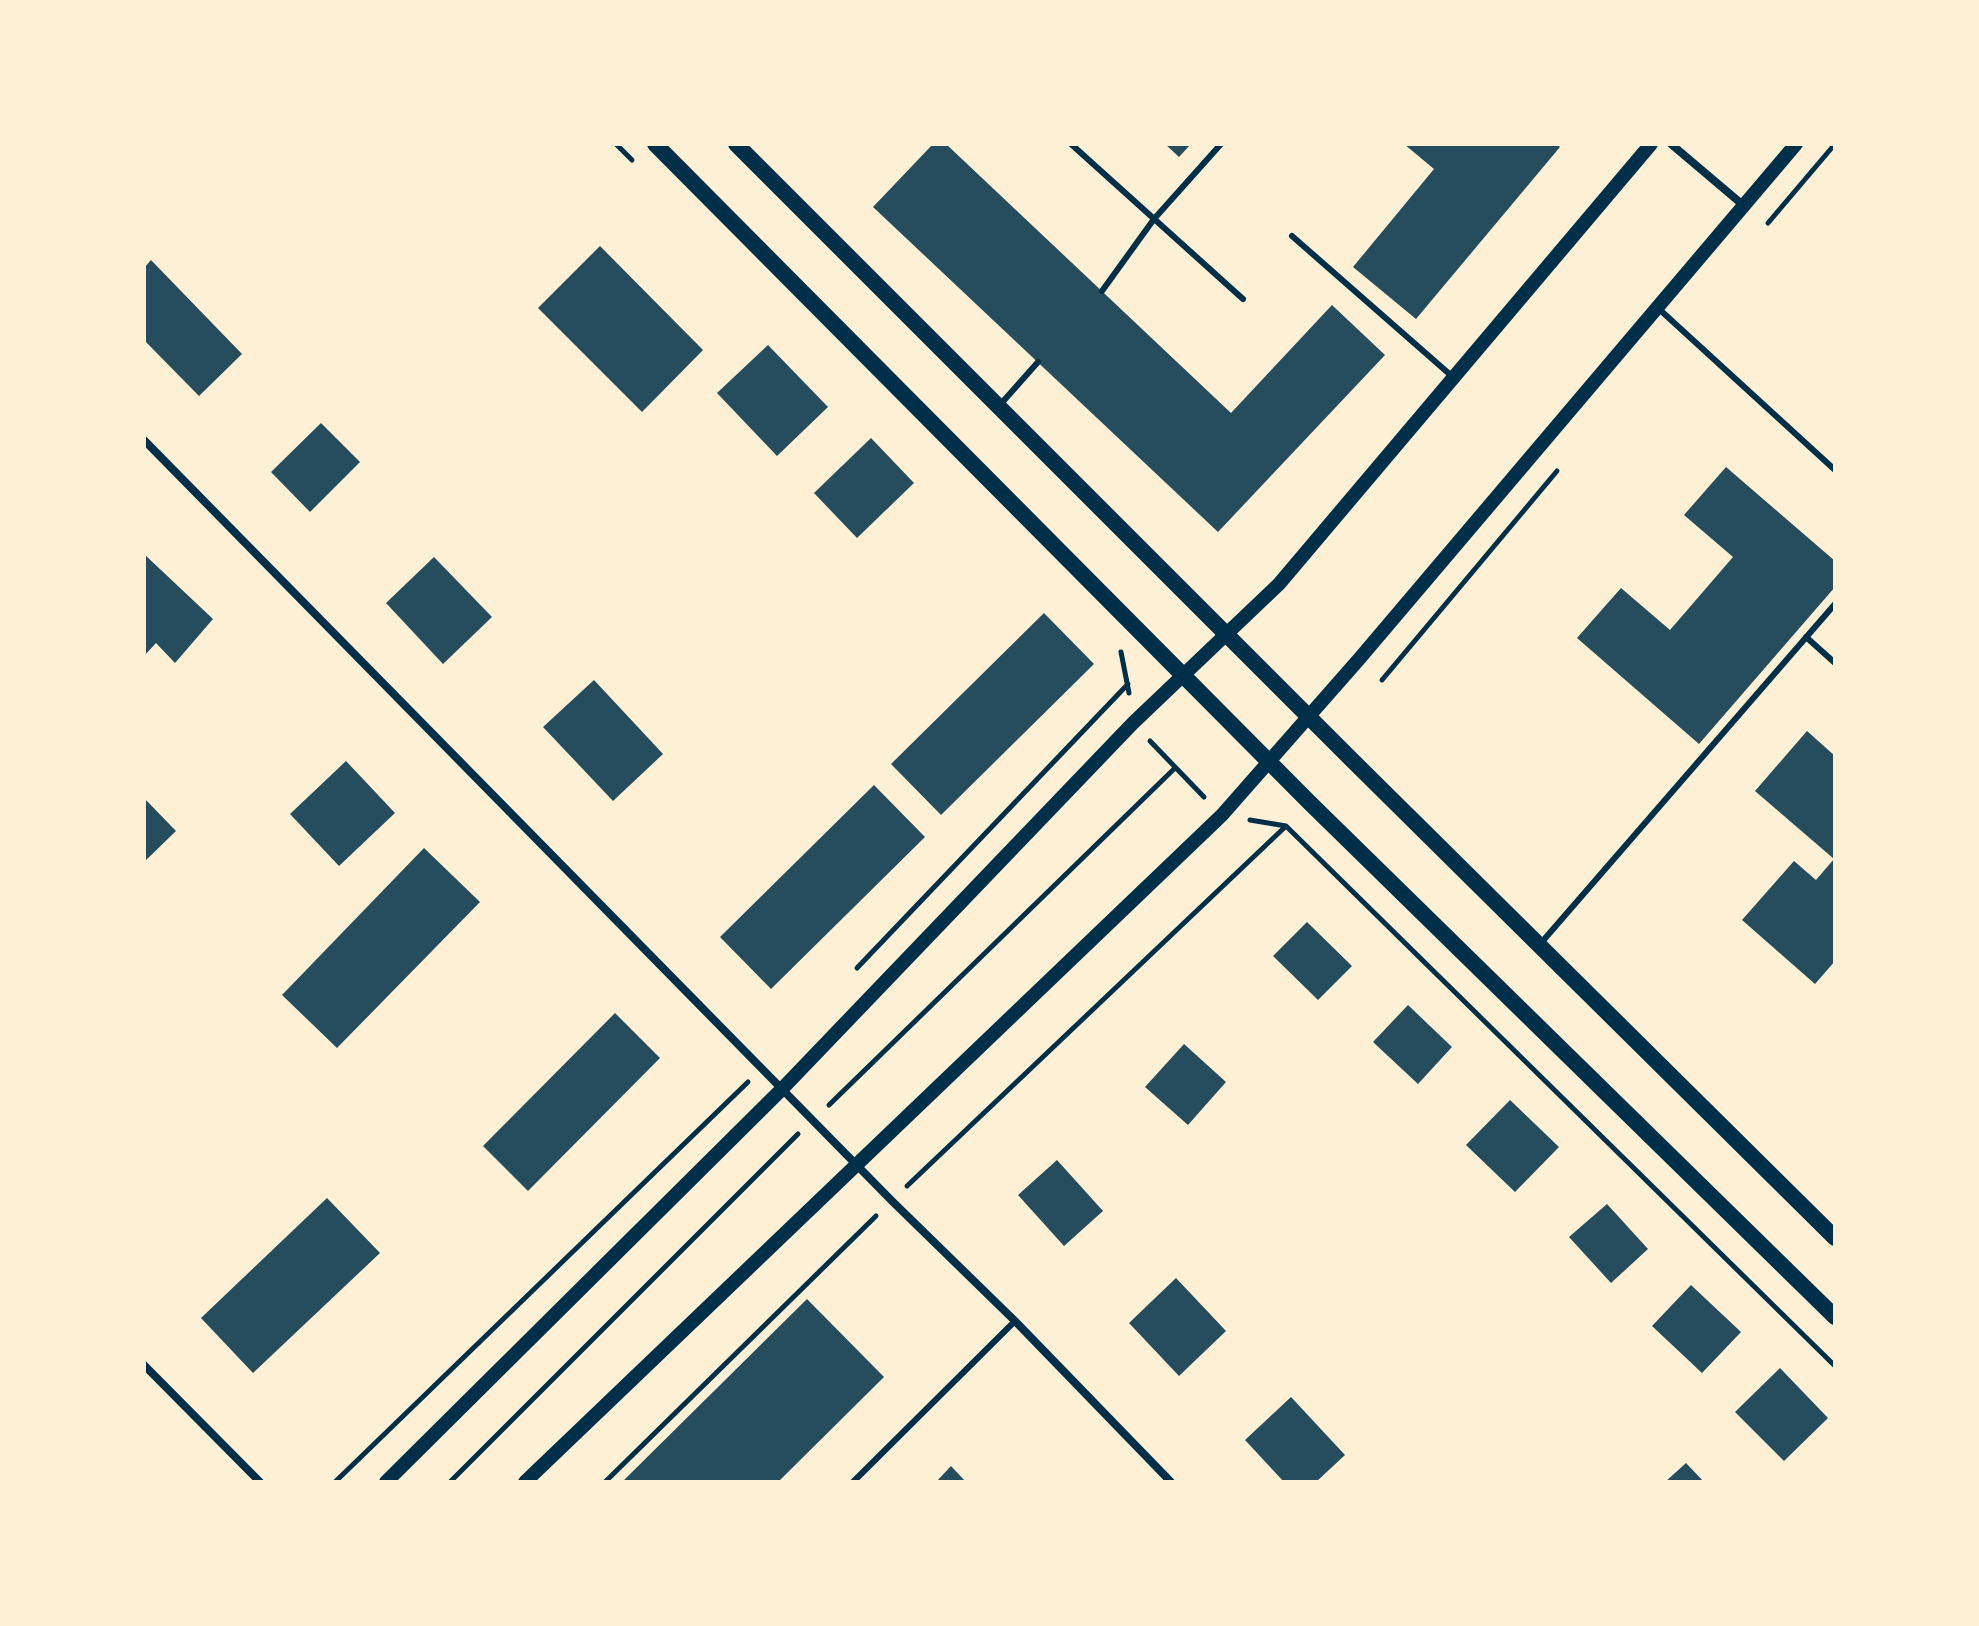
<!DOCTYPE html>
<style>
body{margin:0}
#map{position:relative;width:1979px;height:1626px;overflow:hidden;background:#fdf0d5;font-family:"DM Sans",sans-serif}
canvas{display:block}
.frame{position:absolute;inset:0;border:146px solid #fdf0d5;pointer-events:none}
</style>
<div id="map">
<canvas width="1979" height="1626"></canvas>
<div class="frame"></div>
</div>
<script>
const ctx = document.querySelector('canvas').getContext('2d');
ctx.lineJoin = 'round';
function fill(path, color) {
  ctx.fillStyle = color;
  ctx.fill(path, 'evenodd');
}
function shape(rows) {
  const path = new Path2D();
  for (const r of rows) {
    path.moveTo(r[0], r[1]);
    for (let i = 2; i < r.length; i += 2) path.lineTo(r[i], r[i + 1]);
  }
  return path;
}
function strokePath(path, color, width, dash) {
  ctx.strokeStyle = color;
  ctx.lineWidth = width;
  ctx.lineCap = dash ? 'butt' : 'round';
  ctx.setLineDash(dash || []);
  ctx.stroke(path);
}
fill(shape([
 [933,144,946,144,1231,413,1332,305,1385,355,1218,532,873,207],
 [1165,144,1191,144,1179,157],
 [1404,144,1557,144,1560,147,1416,319,1353,267,1434,169],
 [600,246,703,350,642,412,538,308],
 [151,260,242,354,199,396,144,340,144,268],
 [768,345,828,407,777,456,717,393],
 [321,423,360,462,310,512,271,472],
 [871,438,914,483,857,538,814,493],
 [1726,467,1835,561,1835,587,1699,744,1577,638,1621,588,1670,630,1733,557,1684,515],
 [144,554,213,619,175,663,156,643,144,656],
 [434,557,492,617,443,664,386,603],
 [1044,613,1094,664,941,815,891,764],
 [594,680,663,754,613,801,543,727],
 [1807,731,1835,756,1835,961,1815,984,1742,920,1794,861,1816,880,1834,859,1755,791],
 [346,761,395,813,339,866,290,814],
 [874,785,925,837,771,989,720,937],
 [144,798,176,831,144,862],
 [424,848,480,902,337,1048,282,995],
 [1307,922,1352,966,1318,1000,1273,956],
 [1408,1005,1452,1047,1418,1084,1373,1042],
 [615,1013,660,1058,528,1191,483,1146],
 [1184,1044,1226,1082,1188,1125,1145,1087],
 [1510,1100,1559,1147,1515,1192,1466,1145],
 [1057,1160,1103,1211,1064,1246,1018,1195],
 [327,1198,380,1253,253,1373,201,1318],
 [1607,1204,1648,1249,1611,1283,1569,1237],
 [1176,1278,1226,1331,1179,1376,1129,1323],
 [1691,1285,1741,1332,1702,1373,1652,1326],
 [807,1299,884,1377,778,1482,622,1482],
 [1780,1368,1828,1418,1784,1461,1735,1412],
 [1291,1397,1345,1455,1316,1482,1284,1482,1245,1440],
 [1686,1463,1704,1482,1665,1482],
 [951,1466,966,1482,936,1482]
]), '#264d5e');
strokePath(shape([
 [616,144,632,160],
 [1768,223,1835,144],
 [1121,652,1129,693],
 [1382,680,1557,471],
 [1150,741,1204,797],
 [1250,820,1286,826,1835,1366],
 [857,968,1128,684],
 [829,1105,1175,768],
 [907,1186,1285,827],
 [335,1482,748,1082],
 [450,1482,798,1134],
 [605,1482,876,1216]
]), '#003049', 5);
strokePath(shape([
 [1071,144,1243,299],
 [1292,236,1454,378],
 [1102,291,1154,219,1221,144],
 [1659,309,1835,470],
 [999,406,1038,362],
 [1806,637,1835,663],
 [1541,943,1835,604],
 [853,1482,1015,1321]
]), '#003049', 6);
strokePath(shape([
 [1671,144,1743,205],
 [144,440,892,1201,1015,1321,1171,1482],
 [144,1365,260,1482]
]), '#003049', 8);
strokePath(shape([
 [386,1482,782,1089,1133,723,1279,584,1651,144],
 [525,1482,1222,815,1360,658,1796,144]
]), '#003049', 14);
strokePath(shape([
 [655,144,1310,803,1835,1317],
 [736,144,1351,759,1835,1238]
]), '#003049', 16);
</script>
